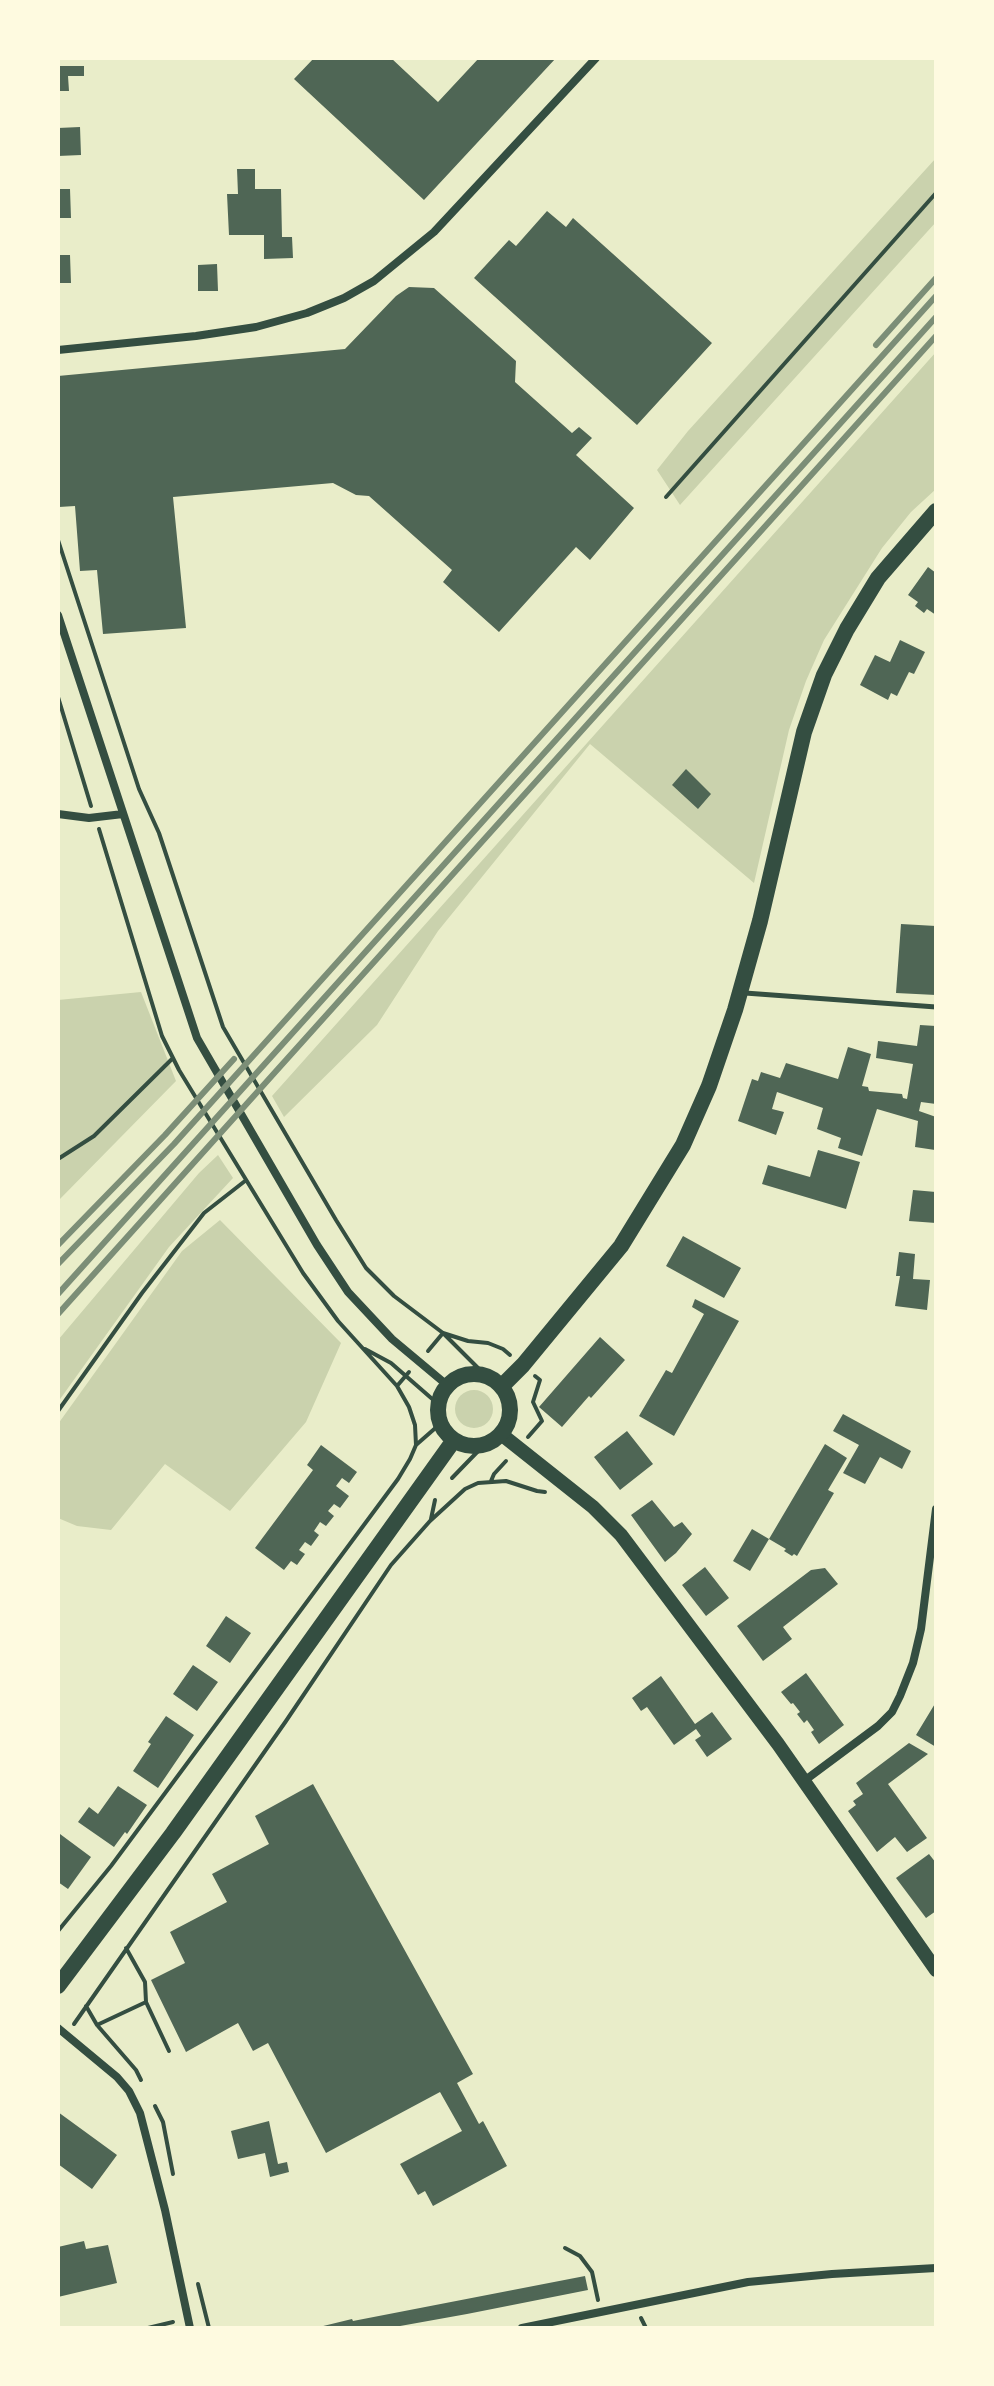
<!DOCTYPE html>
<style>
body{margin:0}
#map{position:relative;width:994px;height:2386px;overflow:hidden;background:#e9edc9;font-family:"DejaVu Sans",sans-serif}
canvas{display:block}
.frame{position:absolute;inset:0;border:60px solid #fefae0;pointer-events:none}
</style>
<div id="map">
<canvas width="994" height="2386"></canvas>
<div class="frame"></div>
</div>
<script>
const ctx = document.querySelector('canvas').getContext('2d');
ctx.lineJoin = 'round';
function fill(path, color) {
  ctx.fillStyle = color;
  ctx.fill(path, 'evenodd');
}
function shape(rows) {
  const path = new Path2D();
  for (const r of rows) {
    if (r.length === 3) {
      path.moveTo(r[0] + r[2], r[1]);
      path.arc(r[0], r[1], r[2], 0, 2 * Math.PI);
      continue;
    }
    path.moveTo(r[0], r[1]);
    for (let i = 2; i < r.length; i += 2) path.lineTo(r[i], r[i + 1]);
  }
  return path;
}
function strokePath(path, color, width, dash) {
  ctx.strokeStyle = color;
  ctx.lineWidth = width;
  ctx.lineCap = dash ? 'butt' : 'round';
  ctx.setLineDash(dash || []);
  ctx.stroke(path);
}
fill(shape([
 [936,158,936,222,680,505,657,470,688,431],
 [936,352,936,489,911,512,882,548,824,640,806,681,789,730,754,883,590,744,438,931,377,1025,284,1117,272,1096],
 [141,992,176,1081,58,1201,58,1000],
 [218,1155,233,1178,169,1247,58,1402,58,1340,199,1173],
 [220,1220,341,1343,306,1422,230,1511,165,1464,111,1530,77,1526,58,1518,58,1424,182,1251],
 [474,1409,19]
]), '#cad2ad');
fill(shape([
 [314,58,391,58,438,102,479,58,556,58,424,200,294,79],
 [58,66,84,66,84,76,68,76,69,91,58,91],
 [80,127,81,155,58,156,58,128],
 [237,169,255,169,255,189,281,189,282,237,292,237,293,258,264,259,264,235,229,235,227,194,238,194],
 [58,189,70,189,71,218,58,218],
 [547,211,566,227,573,218,712,343,637,425,474,278,509,240,516,246],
 [58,255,70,255,71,283,58,283],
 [217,264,218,291,198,291,198,265],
 [409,287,434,288,516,361,515,382,572,433,579,427,592,438,576,455,634,508,590,560,576,547,499,632,443,582,452,570,369,496,356,495,333,483,173,497,186,628,103,634,97,570,80,571,75,506,59,507,58,376,345,349,396,296],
 [928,567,936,573,936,615,927,609,924,613,915,606,918,602,908,595],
 [900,640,925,652,914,674,909,672,897,696,891,693,888,700,860,685,875,655,890,662],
 [686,769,711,794,698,809,672,785],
 [901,924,936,926,936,995,896,993],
 [920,1025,936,1026,936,1104,921,1102,919,1111,936,1117,935,1150,915,1147,918,1121,877,1109,862,1156,838,1148,841,1138,817,1129,823,1108,777,1092,772,1109,784,1112,776,1135,738,1121,752,1079,758,1081,761,1072,780,1078,786,1063,838,1079,848,1047,871,1054,862,1086,868,1087,869,1091,902,1094,903,1098,907,1099,913,1064,876,1058,878,1041,917,1046],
 [818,1150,860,1162,846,1209,762,1184,768,1165,810,1177],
 [913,1190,936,1192,936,1223,909,1221],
 [683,1236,741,1268,724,1298,666,1266],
 [899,1252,915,1254,913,1279,930,1280,927,1310,895,1306,900,1276,896,1276],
 [695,1299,739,1321,674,1436,639,1416,666,1370,672,1373,704,1314,692,1307],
 [600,1337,625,1360,591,1398,589,1396,562,1427,539,1407],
 [843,1414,911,1451,902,1469,880,1457,865,1484,843,1473,859,1445,833,1431],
 [627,1431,653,1464,620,1490,594,1457],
 [825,1444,847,1458,828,1490,834,1493,797,1556,794,1554,792,1556,784,1551,786,1549,769,1539,750,1571,733,1561,752,1529,769,1539],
 [321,1445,357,1472,349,1483,342,1478,336,1486,349,1496,340,1508,334,1504,328,1511,334,1516,326,1526,320,1522,314,1531,319,1535,311,1546,305,1542,299,1550,305,1554,297,1565,291,1561,284,1570,255,1548,313,1470,307,1465],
 [652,1500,674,1527,682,1522,692,1534,676,1553,665,1562,631,1515],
 [705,1567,729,1598,706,1616,682,1585],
 [825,1568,838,1584,783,1627,792,1639,763,1661,737,1626,811,1570],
 [226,1616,251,1633,230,1663,206,1646],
 [193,1665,218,1682,197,1711,173,1694],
 [806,1673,844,1725,819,1744,811,1732,814,1730,807,1720,804,1723,797,1714,800,1712,793,1703,791,1704,781,1692],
 [661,1676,695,1724,712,1712,732,1739,707,1757,695,1740,701,1736,696,1729,674,1745,647,1707,641,1711,632,1698],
 [936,1702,936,1747,916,1735],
 [166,1716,194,1735,158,1788,133,1771,151,1744,148,1742],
 [909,1743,928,1754,888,1784,927,1838,907,1852,895,1837,877,1852,848,1811,856,1805,853,1801,863,1794,856,1783],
 [313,1784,473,2074,457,2083,479,2124,483,2121,507,2166,433,2206,425,2191,418,2195,400,2164,462,2131,440,2092,326,2153,268,2043,253,2051,238,2023,186,2052,151,1980,185,1963,170,1932,227,1902,212,1874,269,1844,255,1816],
 [118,1786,147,1805,127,1834,125,1832,114,1847,78,1822,89,1807,98,1814],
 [60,1834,91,1857,68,1889,58,1882,58,1837],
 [929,1854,936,1863,936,1911,926,1918,896,1878],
 [58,2112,117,2155,92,2189,58,2164],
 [269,2121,278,2164,287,2162,289,2172,270,2177,265,2153,238,2159,231,2131],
 [84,2241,86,2249,108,2245,117,2283,58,2297,58,2247],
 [585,2276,588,2290,467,2314,389,2328,315,2328,352,2319,353,2321]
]), '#4f6655');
strokePath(shape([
 [666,497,936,193],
 [58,540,139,789,159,833,223,1027,336,1220,366,1268,394,1296,443,1333,485,1375],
 [58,697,91,806],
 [58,1159,94,1136,173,1058],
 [365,1349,391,1363,438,1404],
 [428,1351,443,1333,468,1341,488,1343,503,1349,510,1355],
 [397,1386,409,1372],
 [58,1411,142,1293,204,1213,245,1181],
 [528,1437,542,1421,533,1402,540,1380,535,1376],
 [416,1445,440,1424],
 [452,1478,484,1445],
 [491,1481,494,1474,506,1461],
 [431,1519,435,1500],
 [58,1931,111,1866,398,1479,410,1459,416,1445,415,1425,409,1407,397,1386,338,1321,303,1273,179,1070,162,1036,99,829],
 [126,1948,145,1982,146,2002,169,2051],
 [86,2006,97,2025,136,2070,141,2080],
 [74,2024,286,1721,391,1565,430,1521,465,1489,478,1483,506,1481,537,1491,545,1492],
 [97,2025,146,2002],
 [155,2106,163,2122,173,2174],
 [565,2248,580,2256,592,2272,598,2300],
 [198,2284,209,2328],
 [641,2318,646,2328],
 [148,2328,173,2322]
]), '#344e41', 4);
strokePath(shape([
 [745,993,936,1007]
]), '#344e41', 5);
strokePath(shape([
 [58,350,196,336,256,327,307,313,344,298,374,281,434,232,596,58],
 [58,615,197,1038,317,1245,348,1292,392,1339,447,1385],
 [58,814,89,818,123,814],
 [804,1781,878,1726,892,1712,900,1696,913,1663,921,1629,936,1509],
 [58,2028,117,2077,129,2091,140,2113,165,2210,190,2328],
 [522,2328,748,2282,832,2274,936,2268]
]), '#344e41', 8);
strokePath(shape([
 [501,1434,593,1507,621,1535,778,1744,936,1970]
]), '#344e41', 14);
strokePath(shape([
 [474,1410,36],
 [502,1386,523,1365,621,1246,683,1145,709,1086,735,1010,760,921,804,732,824,675,847,629,878,578,936,511],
 [58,1986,173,1833,454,1440]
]), '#344e41', 16);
strokePath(shape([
 [876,345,936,278],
 [58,1245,165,1135,234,1059],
 [58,1264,174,1144,936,296],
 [58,1294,936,317],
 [58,1314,936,336]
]), '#7c8e77', 6);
</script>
